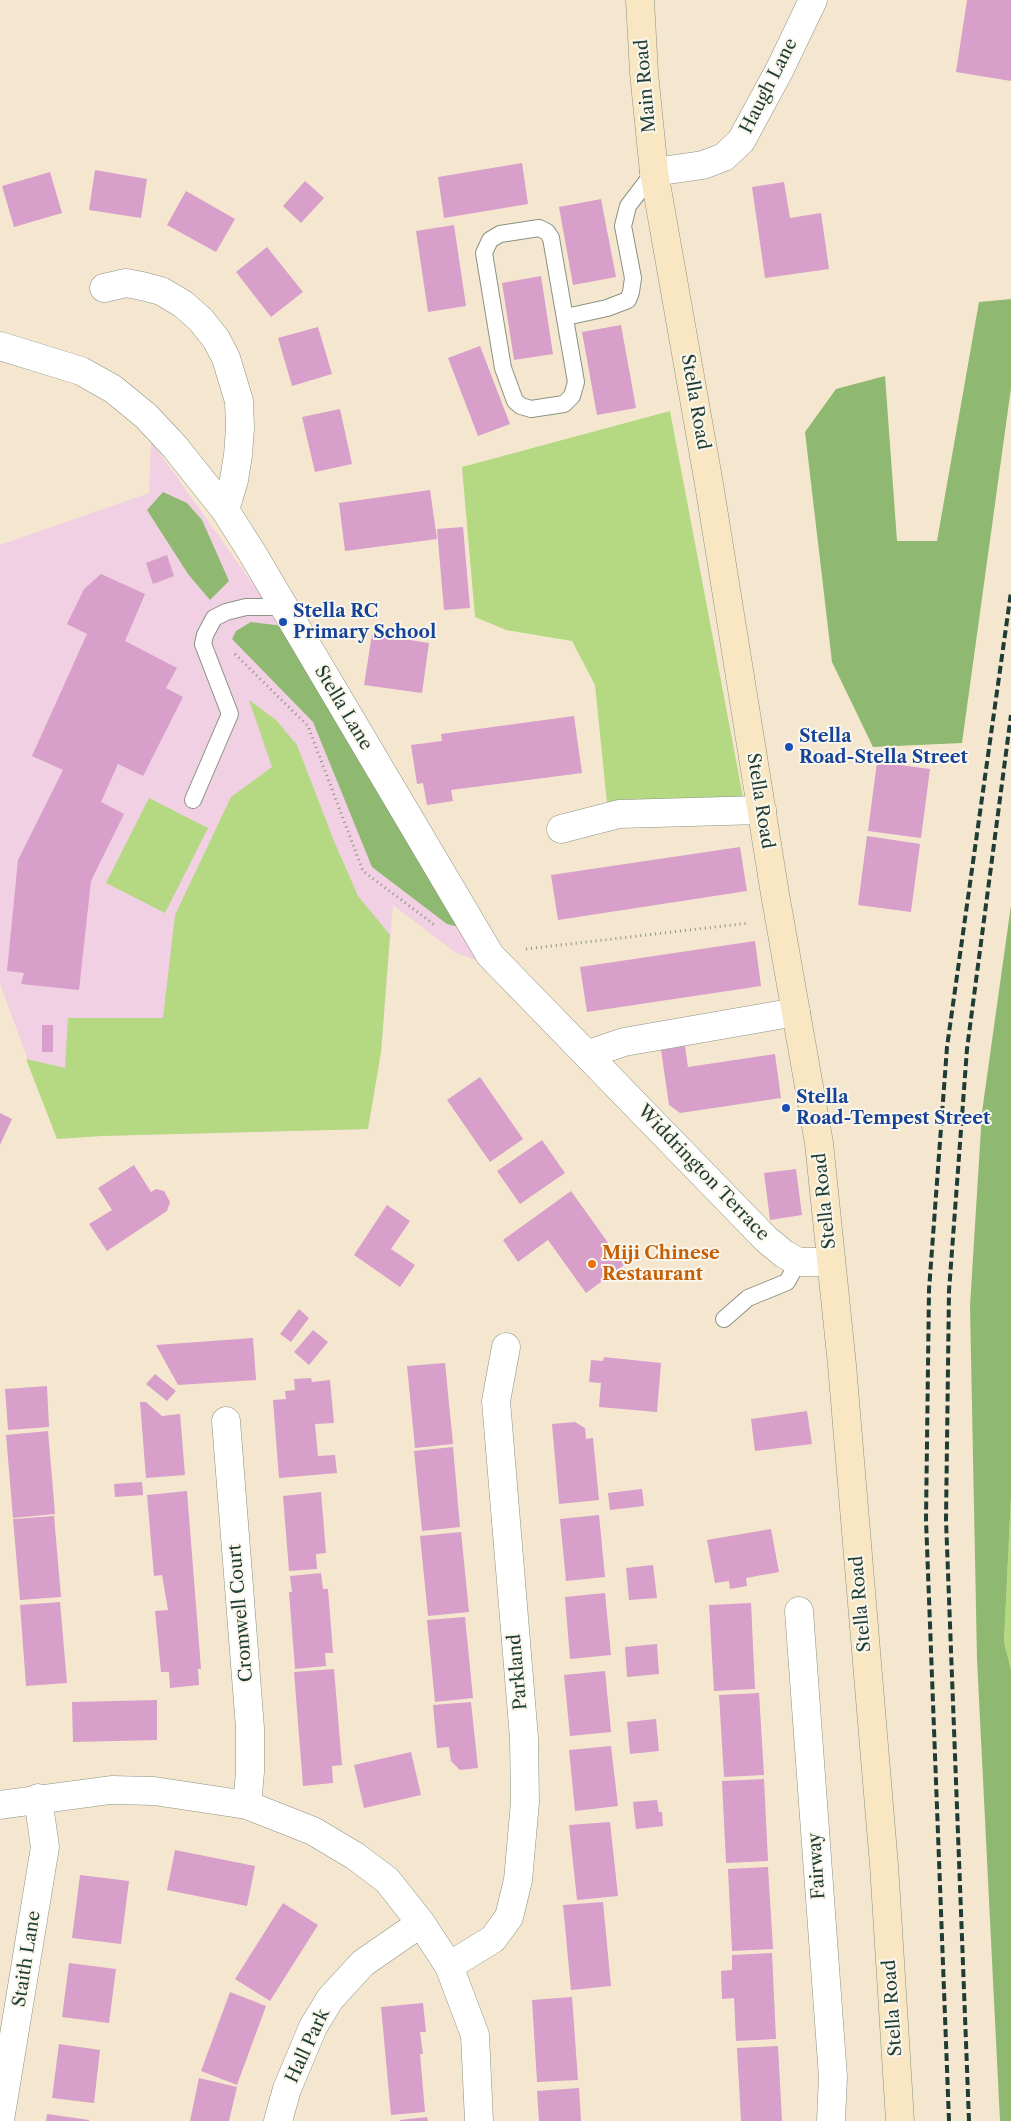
<!DOCTYPE html>
<style>
body{margin:0}
canvas{display:block;background:#f5e7cf}
</style>
<canvas width="1011" height="2121"></canvas>
<script>
const ctx = document.querySelector('canvas').getContext('2d');
ctx.lineJoin = 'round';
function fill(path, color) {
  ctx.fillStyle = color;
  ctx.fill(path, 'evenodd');
}
function shape(rows) {
  const path = new Path2D();
  for (const r of rows) {
    path.moveTo(r[0], r[1]);
    for (let i = 2; i < r.length; i += 2) path.lineTo(r[i], r[i + 1]);
  }
  return path;
}
function strokePath(path, color, width, dash) {
  ctx.strokeStyle = color;
  ctx.lineWidth = width;
  ctx.lineCap = dash ? 'butt' : 'round';
  ctx.setLineDash(dash || []);
  ctx.stroke(path);
}
function drawText(font, color, halo, rows, align = 'center') {
  ctx.font = font + ' "Libre Caslon Text",serif';
  ctx.lineWidth = 4;
  ctx.setLineDash([]);
  ctx.textBaseline = 'middle';
  ctx.strokeStyle = halo;
  ctx.fillStyle = color;
  for (const [text, x, y, turn = 0] of rows) {
    ctx.save();
    ctx.translate(x, y);
    ctx.rotate((+turn || 0) * Math.PI / 180);
    ctx.textAlign = isNaN(turn) ? turn : align;
    if (halo) ctx.strokeText(text, 0, 0);
    ctx.fillText(text, 0, 0);
    ctx.restore();
  }
}
fill(shape([
 [151,441,283,626,484,963,456,953,393,905,381,1052,368,1129,101,1136,57,1139,0,984,0,545,149,493]
]), '#f1d0e3');
fill(shape([
 [670,411,743,797,607,803,595,685,572,641,506,630,475,617,462,467],
 [249,700,276,720,297,745,334,841,358,896,390,935,381,1052,368,1129,101,1136,57,1139,26,1059,65,1068,68,1018,163,1018,175,915,231,797,272,767],
 [149,798,208,828,165,913,106,883],
 [1011,1497,1011,1670,1004,1642]
]), '#b4d982');
fill(shape([
 [1011,299,1011,388,962,743,873,747,832,662,805,432,836,389,885,376,897,541,937,541,979,302],
 [163,492,187,503,202,520,229,581,210,600,188,574,147,510],
 [251,622,283,626,463,928,447,924,372,867,313,722,232,639,236,631],
 [1011,905,1011,1497,1004,1642,1011,1670,1011,2121,1000,2121,977,1659,970,1306,982,1112]
]), '#8fb970');
fill(shape([
 [967,0,1011,0,1011,81,956,72],
 [522,163,528,204,444,218,438,177],
 [95,170,147,179,141,218,89,210],
 [50,172,62,213,14,227,2,186],
 [305,181,324,198,301,223,283,206],
 [784,182,790,218,821,213,829,269,765,278,752,187],
 [186,191,235,219,216,252,167,225],
 [601,199,616,277,573,285,559,207],
 [454,225,466,306,428,312,416,231],
 [267,247,303,292,271,317,236,272],
 [541,276,553,354,514,360,502,283],
 [621,325,636,408,597,415,582,332],
 [318,327,332,374,292,386,278,338],
 [480,346,510,424,478,436,448,358],
 [340,409,352,464,315,472,302,417],
 [430,490,437,539,345,551,339,503],
 [463,527,470,608,444,610,437,529],
 [167,555,174,576,153,584,146,563],
 [101,574,145,594,125,641,177,668,166,688,183,697,143,776,118,764,101,802,124,814,91,881,79,990,21,984,24,973,7,971,18,860,63,770,32,756,87,634,67,624,84,589],
 [372,634,429,643,422,693,364,685],
 [574,716,582,773,451,790,453,801,427,805,423,783,417,784,411,745,442,741,441,734],
 [877,762,930,769,921,838,868,831],
 [867,836,920,844,911,912,858,905],
 [740,847,747,891,558,920,551,875],
 [755,941,761,986,587,1012,580,967],
 [42,1025,53,1025,53,1052,42,1052],
 [685,1046,688,1067,775,1054,781,1098,680,1113,669,1105,661,1050],
 [480,1077,523,1139,490,1162,447,1100],
 [0,1113,12,1119,0,1145],
 [542,1140,565,1173,520,1204,497,1171],
 [134,1165,151,1192,156,1189,164,1191,170,1202,167,1211,107,1251,89,1224,112,1210,98,1188],
 [796,1169,802,1215,770,1220,764,1173],
 [571,1191,624,1265,586,1293,548,1240,518,1262,503,1240],
 [387,1205,410,1221,391,1249,415,1265,400,1287,354,1255],
 [299,1309,309,1318,291,1342,280,1334],
 [313,1330,328,1342,309,1365,294,1352],
 [253,1338,256,1380,178,1385,156,1345],
 [604,1357,661,1363,657,1412,599,1407,601,1383,589,1382,591,1360,603,1361],
 [445,1363,453,1444,415,1448,407,1366],
 [155,1374,176,1391,167,1401,146,1384],
 [311,1378,312,1382,330,1380,334,1423,315,1424,318,1456,335,1455,337,1473,279,1478,273,1400,286,1399,285,1391,295,1390,294,1379],
 [47,1386,49,1427,8,1430,5,1389],
 [140,1402,146,1402,162,1416,180,1414,185,1475,146,1478],
 [807,1411,812,1444,755,1451,751,1419],
 [575,1422,585,1428,586,1439,593,1438,599,1500,559,1504,552,1424],
 [48,1431,55,1514,13,1518,6,1435],
 [453,1447,460,1527,422,1531,414,1451],
 [142,1482,143,1495,115,1497,114,1484],
 [642,1489,644,1506,610,1510,608,1493],
 [187,1491,201,1669,198,1669,199,1685,170,1688,169,1672,161,1672,155,1611,168,1610,162,1575,154,1576,147,1495],
 [321,1492,326,1553,316,1554,317,1569,289,1571,283,1496],
 [599,1515,605,1577,566,1581,560,1519],
 [54,1516,61,1597,20,1600,13,1519],
 [771,1529,779,1572,746,1578,747,1586,730,1589,729,1581,715,1583,707,1540],
 [461,1532,469,1612,428,1616,420,1536],
 [653,1565,657,1598,629,1600,626,1568],
 [321,1573,323,1589,328,1589,333,1653,325,1653,326,1666,295,1669,289,1592,292,1592,290,1576],
 [605,1593,611,1655,570,1659,565,1597],
 [60,1602,67,1683,26,1686,20,1605],
 [751,1603,755,1689,714,1691,709,1605],
 [465,1617,473,1698,435,1702,427,1620],
 [657,1644,659,1674,627,1677,625,1647],
 [334,1669,342,1765,332,1766,333,1783,303,1786,294,1672],
 [605,1671,611,1732,570,1736,564,1675],
 [759,1693,764,1775,724,1777,719,1695],
 [157,1700,157,1740,73,1742,72,1702],
 [471,1702,478,1768,460,1770,451,1761,449,1747,437,1748,433,1705],
 [656,1719,659,1751,630,1754,627,1722],
 [611,1746,618,1806,575,1811,569,1750],
 [411,1752,421,1795,364,1808,354,1765],
 [764,1779,768,1861,726,1863,722,1781],
 [657,1800,659,1812,662,1812,663,1826,636,1829,633,1802],
 [610,1822,618,1896,577,1900,569,1825],
 [175,1850,255,1866,247,1906,167,1890],
 [768,1867,773,1949,732,1951,728,1869],
 [80,1875,129,1881,121,1944,72,1938],
 [603,1902,611,1986,571,1990,563,1905],
 [283,1903,318,1925,270,2001,235,1979],
 [772,1953,776,2039,736,2041,734,1998,722,1999,721,1971,732,1970,732,1955],
 [69,1963,116,1969,109,2023,62,2017],
 [230,1992,266,2006,237,2085,201,2071],
 [572,1997,578,2080,537,2082,532,2000],
 [423,2003,426,2032,420,2032,423,2054,420,2054,425,2112,391,2115,381,2007],
 [59,2044,100,2050,94,2103,52,2098],
 [778,2046,782,2121,741,2121,737,2048],
 [199,2078,237,2087,229,2121,190,2121],
 [579,2088,581,2121,539,2121,537,2091],
 [47,2114,89,2120,89,2121,46,2121],
 [427,2117,428,2121,400,2121,400,2120]
]), '#d79fca');
const service = shape([
 [539,228,547,232,551,238,576,382,572,396,564,404,531,409,521,406,515,401,503,368,484,253,490,240,500,234,539,228],
 [566,317,607,308,628,300,631,292,633,278,623,226,628,206,654,172],
 [193,800,230,714,203,644,205,635,214,618,226,612,246,607,283,607],
 [724,1319,748,1298,787,1282,798,1262]
]);
const minor = shape([
 [104,288,126,283,142,286,161,291,183,304,201,320,216,339,226,358,239,401,240,428,238,455,234,480,225,510],
 [0,346,81,371,113,389,146,416,175,447,225,510,251,551,490,955,766,1239,784,1254,798,1262,831,1262],
 [561,829,619,814,762,810],
 [589,1054,624,1042,796,1012],
 [226,1421,250,1728,250,1772,247,1805],
 [799,1611,833,2077,831,2121],
 [0,1805,111,1790,154,1791,247,1805,313,1831,355,1856,387,1880,421,1923,449,1966,475,2035,479,2121],
 [449,1966,493,1939,509,1917,518,1880,525,1802,524,1738,496,1401,506,1347],
 [0,2120,45,1847,38,1798],
 [278,2121,287,2089,313,2027,330,1999,363,1963,421,1923]
]);
const tertiary = shape([
 [654,172,703,165,724,157,741,141,780,69,813,0]
]);
const secondary = shape([
 [640,0,644,73,654,172,709,484,775,894,819,1143,842,1365,884,1865,900,2121]
]);
strokePath(service, '#8a9282', 18);
strokePath(minor, '#8a9282', 29);
strokePath(tertiary, '#8a9282', 29);
strokePath(secondary, '#8a9282', 29);
strokePath(shape([
 [235,654,308,726,363,871,436,926],
 [526,949,749,923]
]), '#8a9282', 3, [1, 4]);
strokePath(service, '#fff', 16);
strokePath(minor, '#fff', 28);
strokePath(tertiary, '#fff', 28);
strokePath(secondary, '#f9e7c3', 28);
strokePath(shape([
 [949,2121,926,1520,929,1290,947,1047,1011,592],
 [969,2121,946,1520,949,1291,967,1049,1011,715]
]), '#1f3d34', 4, [8, 4]);
for (const [x, y, r, color] of [
 [283,622,5,"#1a4fb4"],
 [789,747,5,"#1a4fb4"],
 [786,1108,5,"#1a4fb4"],
 [592,1264,5,"#e8710a"]
]) {
  const dot = new Path2D();
  dot.arc(x, y, r, 0, 2 * Math.PI);
  ctx.fillStyle = color;
  ctx.fill(dot);
  strokePath(dot, '#fbf7ec', 2);
}
drawText('18px', '#1f3d34', '#fbf7ec', [
 ["Main Road",646,86,-95],
 ["Haugh Lane",769,86,-63],
 ["Stella Road",695,402,80],
 ["Stella Lane",343,708,59],
 ["Stella Road",760,801,81],
 ["Widdrington Terrace",703,1173,46],
 ["Stella Road",825,1201,-96],
 ["Stella Road",861,1604,-95],
 ["Cromwell Court",241,1613,-95],
 ["Parkland",518,1672,-95],
 ["Fairway",817,1866,-94],
 ["Staith Lane",27,1959,-81],
 ["Stella Road",893,2008,-94],
 ["Hall Park",308,2046,-65]
]);
drawText('bold 18px', '#164399', '#fbf7ec', [
 ["Stella RC",293,612],
 ["Primary School",293,633],
 ["Stella",799,737],
 ["Road-Stella Street",799,758],
 ["Stella",796,1098],
 ["Road-Tempest Street",796,1119]
], 'left');
drawText('bold 18px', '#c56008', '#fbf7ec', [
 ["Miji Chinese",602,1254],
 ["Restaurant",602,1275]
], 'left');
</script>
